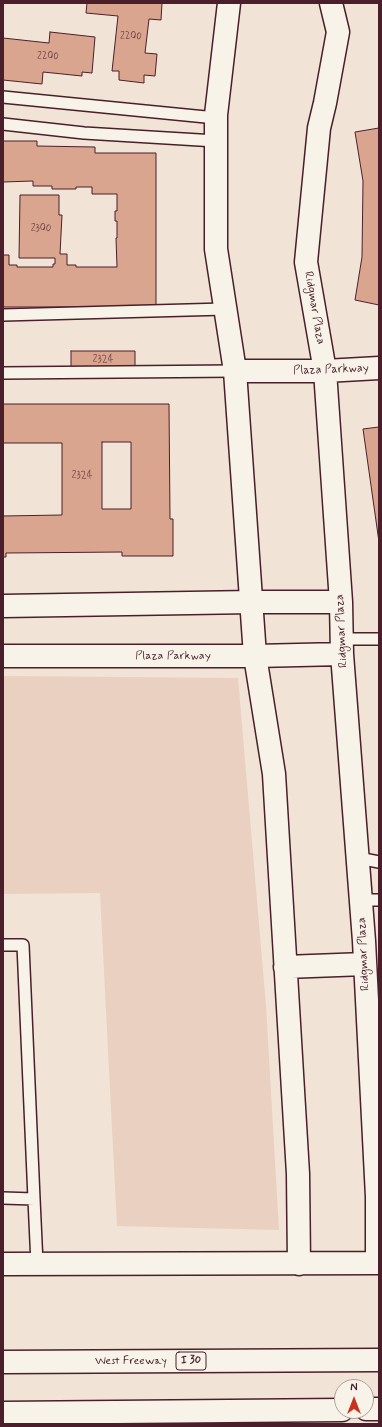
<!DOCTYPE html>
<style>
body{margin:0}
#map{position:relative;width:382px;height:1427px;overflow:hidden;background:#f1e3d6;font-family:Mynerve,sans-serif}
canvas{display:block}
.frame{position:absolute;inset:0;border:4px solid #4a1f2b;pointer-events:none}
.north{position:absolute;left:334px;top:1379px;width:40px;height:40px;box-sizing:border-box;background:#f7f3e8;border:1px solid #b29e9c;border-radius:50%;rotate:0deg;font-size:11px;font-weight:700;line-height:16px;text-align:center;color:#4a1f2b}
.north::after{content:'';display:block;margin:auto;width:14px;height:18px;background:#c8321e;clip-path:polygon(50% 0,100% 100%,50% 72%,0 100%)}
</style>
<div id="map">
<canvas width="382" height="1427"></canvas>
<div class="frame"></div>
<div class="north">N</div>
</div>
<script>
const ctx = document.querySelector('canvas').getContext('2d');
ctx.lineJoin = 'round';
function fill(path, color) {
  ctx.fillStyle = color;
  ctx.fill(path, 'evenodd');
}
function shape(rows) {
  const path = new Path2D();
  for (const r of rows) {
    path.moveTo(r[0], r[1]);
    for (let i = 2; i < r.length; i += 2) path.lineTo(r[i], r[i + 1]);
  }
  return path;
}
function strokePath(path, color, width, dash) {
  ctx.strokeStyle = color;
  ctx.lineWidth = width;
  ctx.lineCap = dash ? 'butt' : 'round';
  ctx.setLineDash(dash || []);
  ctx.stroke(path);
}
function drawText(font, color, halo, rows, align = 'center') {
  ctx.font = font + ' Mynerve,sans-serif';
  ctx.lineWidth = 3;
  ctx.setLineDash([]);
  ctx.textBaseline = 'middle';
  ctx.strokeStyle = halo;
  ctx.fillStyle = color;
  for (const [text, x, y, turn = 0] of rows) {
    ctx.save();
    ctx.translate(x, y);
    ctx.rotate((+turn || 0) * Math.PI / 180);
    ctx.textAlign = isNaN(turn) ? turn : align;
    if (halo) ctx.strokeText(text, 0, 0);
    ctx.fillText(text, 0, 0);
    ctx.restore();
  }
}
fill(shape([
 [3,676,238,678,266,1006,279,1230,117,1226,100,893,3,894]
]), '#ead0c1');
const building = shape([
 [87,3,162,3,161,20,149,19,145,53,157,54,155,76,144,75,144,83,119,80,119,71,112,71,118,16,86,13,87,3],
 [50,32,95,37,92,73,82,72,82,76,43,72,42,84,3,80,3,38,49,43,50,32],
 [379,128,379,305,355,300,362,257,363,181,355,132,379,128],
 [3,141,37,141,37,146,95,147,95,153,156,153,156,307,3,307,3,255,9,255,9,265,17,265,17,267,53,267,53,264,55,264,55,258,19,258,20,195,59,195,59,215,62,215,60,254,67,254,67,265,76,265,76,267,117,267,116,238,117,238,117,221,115,221,115,211,117,211,117,194,92,194,92,187,76,187,76,189,52,189,52,186,33,186,33,181,3,182,3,141],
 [71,351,135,351,135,369,71,369,71,351],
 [3,404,169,404,170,519,173,519,173,556,122,556,122,552,6,553,6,557,3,557,3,516,62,515,62,443,3,443,3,404],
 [102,442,131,442,131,509,102,509,102,442],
 [379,427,379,542,363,429,379,427]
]);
fill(building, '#daa58f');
strokePath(building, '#4a1f2b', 1);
const lane = shape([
 [3,97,216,118],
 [3,124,84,133,216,141],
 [3,315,225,309],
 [3,373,235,371],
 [342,639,379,639],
 [358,858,379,862],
 [361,900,379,900],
 [3,945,23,945,34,1199,3,1198],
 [34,1199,37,1264]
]);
const street = shape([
 [229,3,216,115,216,249,235,371],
 [325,371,306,262,319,128,325,103,338,32,331,3]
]);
const secondary = shape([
 [325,371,341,602,342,654,364,941,377,1197,377,1263],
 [3,606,252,602,341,602],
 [3,656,255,656,342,654],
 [285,967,365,964],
 [3,1264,379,1263],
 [299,1264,298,1174,274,774,255,656,235,371,325,371,379,368]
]);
const highway = shape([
 [3,1362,379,1360],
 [366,1409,379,1409],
 [3,1413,342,1410]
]);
strokePath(lane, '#4a1f2b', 14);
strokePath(street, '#4a1f2b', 25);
strokePath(secondary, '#4a1f2b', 25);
strokePath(highway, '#4a1f2b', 25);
strokePath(lane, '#f7f3e8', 11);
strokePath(street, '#f7f3e8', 22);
strokePath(secondary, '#f7f3e8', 22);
strokePath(highway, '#f7f3e8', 22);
drawText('10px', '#6e4044', null, [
 ["2200",131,37],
 ["2200",48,57],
 ["2300",41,229],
 ["2324",103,360],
 ["2324",82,476]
]);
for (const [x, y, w] of [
 [191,1361,30]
]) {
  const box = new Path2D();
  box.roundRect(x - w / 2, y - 9, w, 18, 3);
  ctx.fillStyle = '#f7f3e8';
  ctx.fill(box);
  strokePath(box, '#4a1f2b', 1);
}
drawText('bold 11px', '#4a1f2b', null, [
 ["I 30",191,1361]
]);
drawText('12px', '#4a1f2b', '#f7f3e8', [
 ["Ridgmar Plaza",314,308,80],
 ["Plaza Parkway",331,370,-2],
 ["Ridgmar Plaza",342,631,-93],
 ["Plaza Parkway",173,656],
 ["Ridgmar Plaza",364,954,-93],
 ["West Freeway",131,1361]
]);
</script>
